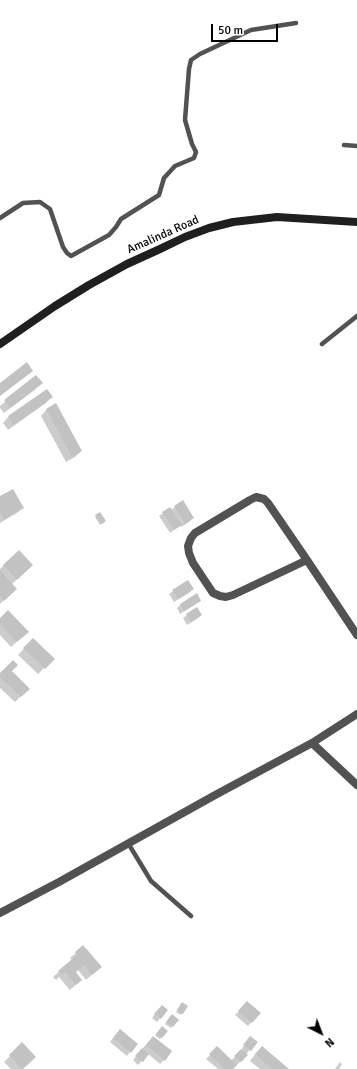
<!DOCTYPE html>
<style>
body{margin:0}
#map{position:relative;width:357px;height:1069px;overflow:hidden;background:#fff;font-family:Signika,sans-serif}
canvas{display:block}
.north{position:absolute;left:301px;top:1013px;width:40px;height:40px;-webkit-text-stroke:3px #fff;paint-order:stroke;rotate:138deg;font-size:11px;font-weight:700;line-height:16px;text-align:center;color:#000}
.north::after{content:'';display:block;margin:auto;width:14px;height:18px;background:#000;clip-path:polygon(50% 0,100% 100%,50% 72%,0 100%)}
.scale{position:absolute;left:211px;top:24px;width:67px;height:18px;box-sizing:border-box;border:2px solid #000;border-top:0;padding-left:5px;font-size:12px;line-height:14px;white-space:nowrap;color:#000;-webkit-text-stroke:3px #fff;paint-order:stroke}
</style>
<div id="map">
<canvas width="357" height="1069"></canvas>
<div class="north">N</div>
<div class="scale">50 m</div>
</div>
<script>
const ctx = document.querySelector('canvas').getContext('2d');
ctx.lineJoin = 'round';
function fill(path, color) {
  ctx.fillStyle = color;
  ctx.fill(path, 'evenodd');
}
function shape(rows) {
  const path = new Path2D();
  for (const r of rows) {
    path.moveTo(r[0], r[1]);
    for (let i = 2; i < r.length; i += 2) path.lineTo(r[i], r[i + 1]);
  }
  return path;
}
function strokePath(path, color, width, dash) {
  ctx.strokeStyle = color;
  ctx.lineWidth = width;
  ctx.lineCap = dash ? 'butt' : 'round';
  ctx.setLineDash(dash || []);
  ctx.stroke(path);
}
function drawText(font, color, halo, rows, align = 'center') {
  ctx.font = font + ' Signika,sans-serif';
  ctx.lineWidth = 3;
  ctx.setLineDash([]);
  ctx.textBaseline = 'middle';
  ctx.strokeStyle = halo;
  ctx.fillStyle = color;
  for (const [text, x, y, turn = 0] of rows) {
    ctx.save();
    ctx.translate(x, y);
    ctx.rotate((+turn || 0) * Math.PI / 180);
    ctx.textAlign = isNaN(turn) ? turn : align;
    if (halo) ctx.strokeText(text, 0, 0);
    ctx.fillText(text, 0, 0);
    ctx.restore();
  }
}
fill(shape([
 [36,376,36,389,4,413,0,408,0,406],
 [46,390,51,397,46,403,8,430,3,423,8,417],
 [56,405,81,451,75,457,66,462,41,416,46,410],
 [0,497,23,508,17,513,0,523],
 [182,502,193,518,189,522,181,527,180,525,170,533,159,516,163,513,171,510],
 [96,516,104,522,100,525,95,517],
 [19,551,32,565,12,584,10,594,0,604,0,569],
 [193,589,189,593,174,602,169,594,173,591],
 [200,600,196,604,180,614,177,608,180,605],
 [187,615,201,615,197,619,187,625,183,618],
 [0,619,27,632,11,647,0,635],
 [33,639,53,659,38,674,18,655],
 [11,671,28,689,15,702,0,688,0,674],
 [76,953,95,972,86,980,78,970,75,973,81,980,70,990,59,977,56,980,53,977,72,960,70,958],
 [182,1003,187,1006,181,1015,176,1012],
 [244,1006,260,1013,248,1026,235,1015],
 [158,1010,160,1018,157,1022,152,1018],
 [170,1017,172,1027,171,1028,165,1024],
 [160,1029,166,1031,160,1039,155,1036],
 [116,1034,130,1052,127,1056,110,1042],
 [149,1041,164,1060,160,1064,148,1054,138,1065,133,1060],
 [247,1041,256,1042,240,1062,232,1069,218,1069,206,1059,217,1048,231,1061,241,1050],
 [22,1044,22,1069,11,1069,4,1062],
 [256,1053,287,1069,260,1069,250,1061],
 [340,1062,342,1064,339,1069,335,1069]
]), '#0003');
fill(shape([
 [27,362,33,371,0,396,0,383],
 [36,375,43,383,10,408,4,400],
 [47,389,53,397,14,425,8,416],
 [56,403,82,451,72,457,46,409],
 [13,489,24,508,4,519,0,512,0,496],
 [183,500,194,518,185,524,174,506],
 [170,507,182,525,174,530,162,512],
 [100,512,106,521,102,524,95,515],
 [19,550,33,565,17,580,3,565],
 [0,570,17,589,4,601,0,596],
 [188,580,194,589,178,599,172,590],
 [197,593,201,601,184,611,180,604],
 [197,607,202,615,191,622,186,614],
 [8,610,29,632,17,642,0,624,0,618],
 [33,638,55,659,45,669,23,648],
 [13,660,18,665,12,671,30,689,21,697,0,677,0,673],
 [83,945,102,967,92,975,84,965,76,972,82,980,76,985,65,972,62,975,58,971,77,955,75,952],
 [247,1001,261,1013,252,1023,238,1011],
 [182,1002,188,1006,183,1014,177,1010],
 [162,1005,168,1010,161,1019,154,1014],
 [172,1014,179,1020,173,1027,166,1022],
 [162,1026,168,1031,162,1038,156,1034],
 [120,1029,138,1044,131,1053,113,1038],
 [153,1036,172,1051,165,1061,146,1045],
 [250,1036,258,1042,251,1051,243,1045],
 [22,1042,36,1057,23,1069,22,1069,9,1055],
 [217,1046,237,1065,233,1069,225,1069,209,1054],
 [262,1046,289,1069,272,1069,255,1054],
 [142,1048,149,1054,143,1062,135,1056],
 [241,1049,248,1055,241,1062,234,1056]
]), '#c2c2c2');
strokePath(shape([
 [344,145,357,146],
 [0,218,23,203,40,202,50,209,63,247,67,253,71,256,109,235,116,227,121,219,159,195,164,178,175,166,194,158,196,152,192,144,185,120,189,69,191,60,200,54,251,30,296,23],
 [322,344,357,316],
 [128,843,151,881,191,916]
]), '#525252', 4.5);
strokePath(shape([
 [307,560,233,595,226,597,220,596,213,593,193,563,189,553,188,546,191,538,195,533,250,500,256,497,264,499,268,503,307,560,357,635],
 [312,743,357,785],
 [0,913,59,882,217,794,312,743,357,714]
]), '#525252', 8);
strokePath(shape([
 [0,344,55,306,89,285,127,264,160,249,185,237,209,228,233,222,277,217,357,222]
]), '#1f1f1f', 8);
drawText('12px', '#000', '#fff', [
 ["Amalinda Road",163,235,-24]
]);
</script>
